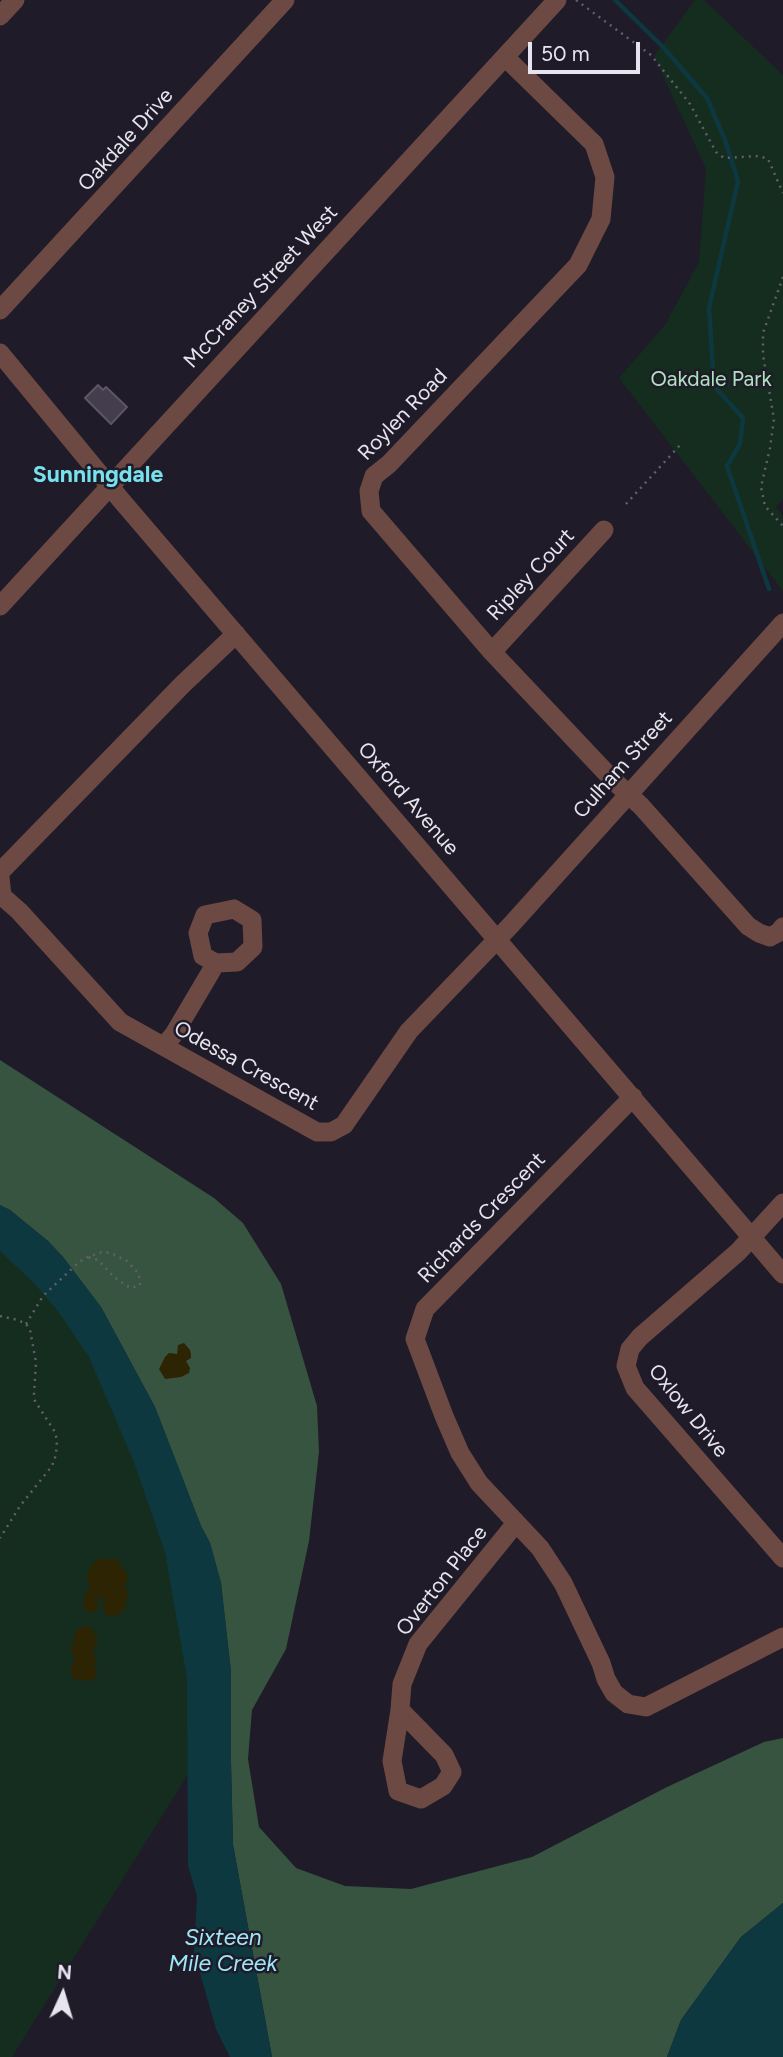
<!DOCTYPE html>
<style>
body{margin:0}
#map{position:relative;width:783px;height:2057px;overflow:hidden;background:#1f1b29;font-family:Figtree,sans-serif}
canvas{display:block}
.north{position:absolute;left:28px;top:1959px;width:70px;height:70px;-webkit-text-stroke:5px #1f1b29;paint-order:stroke;rotate:4deg;font-size:19px;font-weight:700;line-height:28px;text-align:center;color:#e6e4ee}
.north::after{content:'';display:block;margin:auto;width:24px;height:32px;background:#e6e4ee;clip-path:polygon(50% 0,100% 100%,50% 72%,0 100%)}
.scale{position:absolute;left:528px;top:42px;width:112px;height:32px;box-sizing:border-box;border:4px solid #e6e4ee;border-top:0;padding-left:9px;font-size:21px;line-height:24px;white-space:nowrap;color:#e6e4ee;-webkit-text-stroke:5px #1f1b29;paint-order:stroke}
</style>
<div id="map">
<canvas width="783" height="2057"></canvas>
<div class="north">N</div>
<div class="scale">50 m</div>
</div>
<script>
const ctx = document.querySelector('canvas').getContext('2d');
ctx.lineJoin = 'round';
function fill(path, color) {
  ctx.fillStyle = color;
  ctx.fill(path, 'evenodd');
}
function shape(rows) {
  const path = new Path2D();
  for (const r of rows) {
    path.moveTo(r[0], r[1]);
    for (let i = 2; i < r.length; i += 2) path.lineTo(r[i], r[i + 1]);
  }
  return path;
}
function strokePath(path, color, width, dash) {
  ctx.strokeStyle = color;
  ctx.lineWidth = width;
  ctx.lineCap = dash ? 'butt' : 'round';
  ctx.setLineDash(dash || []);
  ctx.stroke(path);
}
function drawText(font, color, halo, rows, align = 'center') {
  ctx.font = font + ' Figtree,sans-serif';
  ctx.lineWidth = 5;
  ctx.setLineDash([]);
  ctx.textBaseline = 'middle';
  ctx.strokeStyle = halo;
  ctx.fillStyle = color;
  for (const [text, x, y, turn = 0] of rows) {
    ctx.save();
    ctx.translate(x, y);
    ctx.rotate((+turn || 0) * Math.PI / 180);
    ctx.textAlign = isNaN(turn) ? turn : align;
    if (halo) ctx.strokeText(text, 0, 0);
    ctx.fillText(text, 0, 0);
    ctx.restore();
  }
}
fill(shape([
 [695,0,704,0,783,75,783,499,776,507,783,516,783,591,619,378,665,325,699,262,706,169,654,56],
 [0,1105,240,1235,296,1332,306,1457,289,1612,12,2057,0,2057]
]), '#152d1e');
fill(shape([
 [0,1060,214,1198,243,1223,281,1284,317,1406,319,1452,309,1541,286,1649,252,1710,248,1759,259,1827,296,1868,345,1886,411,1889,532,1857,667,1787,764,1742,783,1738,783,1903,741,1937,681,2020,667,2057,272,2057,233,1845,231,1763,231,1672,221,1583,210,1543,201,1526,155,1407,101,1307,63,1257,48,1241,10,1210,0,1205]
]), '#375441');
fill(shape([
 [184,1343,190,1350,191,1355,191,1358,186,1361,190,1368,189,1373,181,1377,165,1379,159,1369,165,1357,169,1353,177,1354,178,1345],
 [100,1558,105,1559,106,1563,108,1558,117,1559,128,1576,125,1587,128,1592,125,1608,119,1615,110,1616,103,1612,103,1597,100,1594,97,1610,95,1612,88,1612,83,1608,85,1594,90,1588,87,1576,92,1565],
 [83,1626,92,1628,98,1643,93,1650,96,1659,95,1666,97,1673,94,1679,89,1681,74,1679,71,1675,70,1670,75,1659,70,1649,74,1642,75,1631]
]), '#2d2403');
fill(shape([
 [0,1205,10,1210,48,1241,63,1257,101,1307,155,1407,201,1526,210,1543,221,1583,231,1672,231,1763,233,1845,272,2057,230,2057,216,2029,194,1952,197,1896,188,1866,187,1678,165,1552,134,1462,89,1357,58,1311,33,1282,0,1251],
 [783,1903,783,2057,667,2057,681,2020,741,1937]
]), '#0d3840');
strokePath(shape([
 [615,0,663,47,707,98,725,140,738,181,709,308,714,386,743,418,740,444,727,466,769,589]
]), '#0d3840', 4.5);
const building = shape([
 [98,385,103,390,106,387,127,407,111,424,85,398,98,385]
]);
fill(building, '#433d4d');
strokePath(building, '#5b5565', 2);
strokePath(shape([
 [576,0,651,55,690,104,716,152,724,158,759,156,768,159,783,193],
 [783,277,763,333,763,355,774,419,770,448,761,487,765,506,783,526],
 [626,504,681,444],
 [0,1316,18,1320,26,1324,30,1330,36,1362,34,1394,35,1401,55,1432,57,1440,56,1455,52,1466,20,1506,0,1538],
 [26,1324,43,1296,79,1262,88,1257,102,1252,111,1253,127,1261,139,1274,140,1285,132,1288,127,1286,114,1277,98,1260,88,1257]
]), '#635f6c', 2.5, [2, 5]);
strokePath(shape([
 [0,16,15,0],
 [505,57,594,144,605,177,601,219,578,265,389,464,374,476,369,491,371,511,492,652,613,780,641,806,748,926,759,933,770,937,779,932,783,927],
 [0,310,285,0],
 [0,353,121,500,783,1274],
 [0,606,557,0],
 [492,652,604,530],
 [0,872,183,684,236,634],
 [0,877,2,896,19,911,120,1022,317,1132,331,1132,344,1125,409,1031,510,926,783,623],
 [234,909,252,920,253,947,237,962,216,963,203,956,198,933,205,915,234,909],
 [164,1046,174,1034,216,963],
 [633,1097,425,1309,415,1339,444,1416,460,1453,479,1483,540,1548,563,1583,601,1663,606,1679,614,1693,628,1704,646,1707,783,1637],
 [783,1203,738,1252,640,1337,630,1349,626,1366,635,1388,783,1558],
 [400,1710,444,1755,452,1772,443,1786,421,1799,398,1791,392,1761,400,1710,402,1684,418,1644,516,1523]
]), '#6c4943', 19);
drawText('21px', '#e6e4ee', '#1f1b29', [
 ["Oakdale Drive",126,140,-48],
 ["McCraney Street West",261,287,-47],
 ["Roylen Road",403,415,-46],
 ["Ripley Court",531,575,-47],
 ["Culham Street",623,765,-48],
 ["Oxford Avenue",408,799,49],
 ["Odessa Crescent",246,1066,29],
 ["Richards Crescent",482,1218,-46],
 ["Oxlow Drive",688,1411,51],
 ["Overton Place",442,1581,-52]
]);
drawText('21px', '#ace3be', '#1f1b29', [
 ["Oakdale Park",711,380]
]);
drawText('bold 23px', '#77e2ed', '#1f1b29', [
 ["Sunningdale",98,475]
]);
drawText('italic 23px', '#9de8f8', '#1f1b29', [
 ["Sixteen",223,1938],
 ["Mile Creek",223,1964]
]);
</script>
